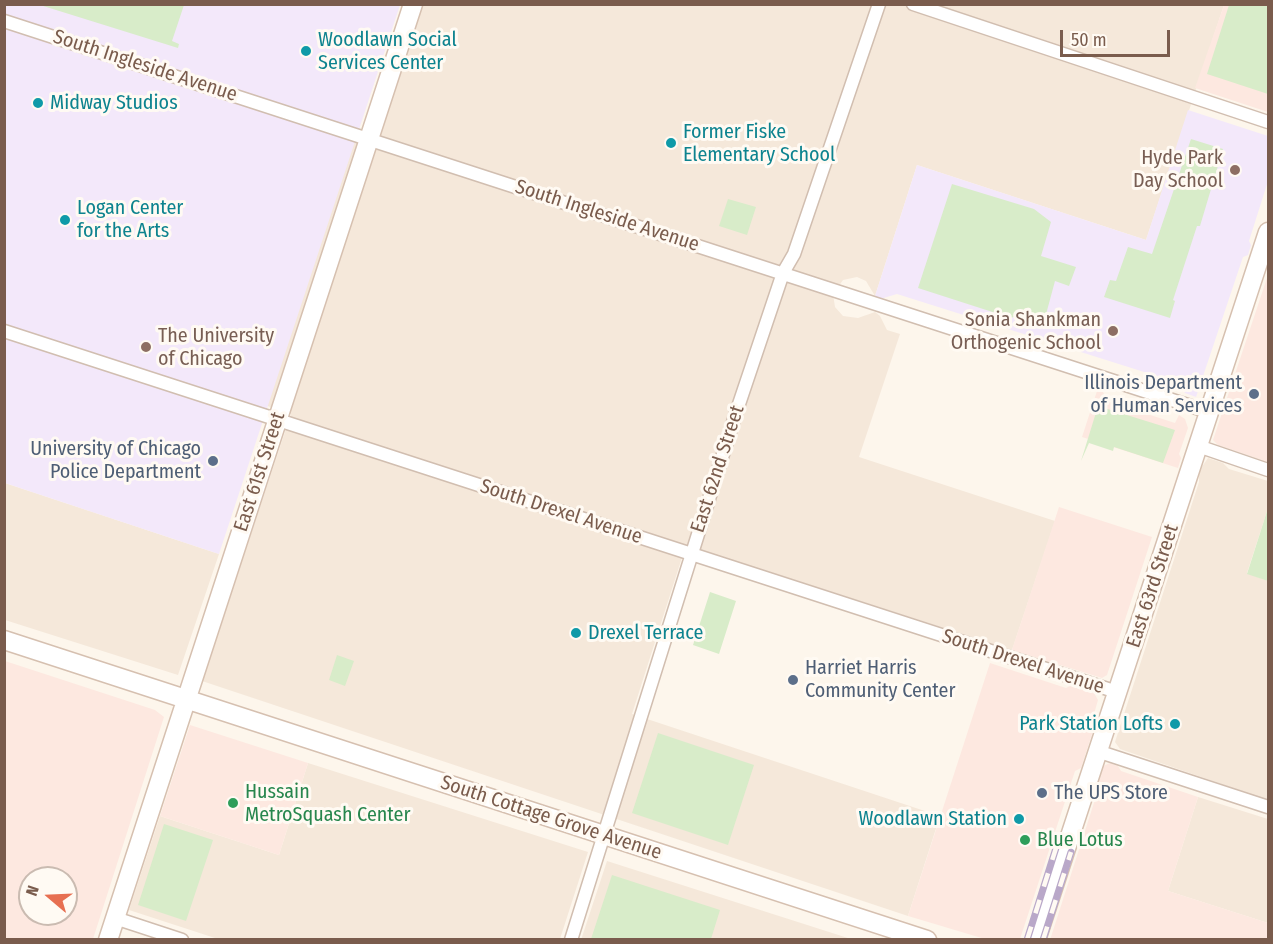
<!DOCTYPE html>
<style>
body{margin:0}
#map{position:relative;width:1273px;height:944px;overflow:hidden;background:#fdf6ec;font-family:"Fira Sans Condensed",sans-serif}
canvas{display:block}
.frame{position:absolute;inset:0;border:6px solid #7a5c4d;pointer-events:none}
.north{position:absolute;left:18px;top:866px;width:60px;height:60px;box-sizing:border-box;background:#fffaf3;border:2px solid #cabbb1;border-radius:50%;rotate:289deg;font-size:16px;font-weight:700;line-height:24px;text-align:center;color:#7a5c4d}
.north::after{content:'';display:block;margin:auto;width:21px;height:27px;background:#e76f51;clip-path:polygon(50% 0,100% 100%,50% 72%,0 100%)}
.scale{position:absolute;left:1060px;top:30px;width:110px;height:27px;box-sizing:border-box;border:3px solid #7a5c4d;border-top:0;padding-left:8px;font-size:18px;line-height:21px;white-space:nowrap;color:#7a5c4d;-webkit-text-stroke:4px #fffaf3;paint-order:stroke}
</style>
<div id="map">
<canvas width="1273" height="944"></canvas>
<div class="frame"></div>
<div class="north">N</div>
<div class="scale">50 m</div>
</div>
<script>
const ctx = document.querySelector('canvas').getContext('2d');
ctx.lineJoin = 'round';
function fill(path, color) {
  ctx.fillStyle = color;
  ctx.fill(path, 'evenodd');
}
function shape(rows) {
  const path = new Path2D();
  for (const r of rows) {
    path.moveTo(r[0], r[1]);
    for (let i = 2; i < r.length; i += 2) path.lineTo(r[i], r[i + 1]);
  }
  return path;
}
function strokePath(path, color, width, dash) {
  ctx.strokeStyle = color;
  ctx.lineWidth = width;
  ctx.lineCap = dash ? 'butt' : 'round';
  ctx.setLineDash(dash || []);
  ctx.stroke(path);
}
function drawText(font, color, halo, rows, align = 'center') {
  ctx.font = font + ' "Fira Sans Condensed",sans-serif';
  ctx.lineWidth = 6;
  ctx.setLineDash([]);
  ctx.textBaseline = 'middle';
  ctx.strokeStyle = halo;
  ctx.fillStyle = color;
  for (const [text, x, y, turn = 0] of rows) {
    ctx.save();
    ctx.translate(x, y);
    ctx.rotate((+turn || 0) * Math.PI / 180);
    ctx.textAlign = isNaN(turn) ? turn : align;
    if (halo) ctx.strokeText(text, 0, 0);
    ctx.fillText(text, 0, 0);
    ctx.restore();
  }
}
fill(shape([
 [418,5,1224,5,1146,240,917,165,875,296,866,281,857,277,843,280,833,294,835,307,843,316,858,318,875,312,880,316,887,330,900,334,859,457,1055,521,1012,650,686,545,632,714,940,816,908,916,202,681,291,414,171,373,255,108,371,146],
 [1208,458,1223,463,1229,469,1268,481,1268,508,1247,573,1268,581,1268,800,1120,749,1115,742,1199,482,1199,471],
 [5,483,219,554,178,675,5,620],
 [308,763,588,852,560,939,218,939,129,910,160,816,279,855],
 [1198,797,1268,819,1268,923,1168,891],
 [607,861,851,939,581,940]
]), '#f5e8da');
fill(shape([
 [1224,5,1268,5,1268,112,1195,88],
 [1268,275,1268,462,1218,445,1213,440],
 [1097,391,1103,392,1107,401,1175,423,1179,415,1185,419,1188,428,1179,454,1181,458,1178,468,1082,437],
 [1059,507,1152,537,1107,675,1102,678,1012,650],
 [5,661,155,710,164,717,93,939,5,939],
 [30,878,66,878,66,914,30,914],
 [990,663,1066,688,1070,686,1094,693,1098,700,1092,721,1095,725,1081,768,1075,771,1020,939,985,939,908,916],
 [190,725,308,763,279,855,160,816],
 [1110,763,1118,766,1121,771,1198,797,1168,891,1268,923,1268,939,1050,940,1100,784,1098,778,1101,767]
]), '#fde8e0');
fill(shape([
 [5,5,400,5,219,554,5,483],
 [1188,110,1268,136,1268,181,1249,241,1251,245,1248,255,1243,257,1196,397,1185,393,1179,383,897,294,880,299,875,296,917,165,1146,240]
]), '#f3e8fa');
fill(shape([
 [40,5,184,5,172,41,179,44,178,48],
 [1229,5,1268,5,1268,94,1207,74],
 [1191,139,1223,149,1200,226,1197,226,1173,300,1175,301,1170,318,1104,297,1110,280,1116,281,1128,247,1152,254],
 [952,184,1034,209,1051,222,1041,256,1076,267,1069,286,1055,281,1045,318,1027,311,1011,318,918,288],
 [728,199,756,207,747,235,719,226],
 [1098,406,1175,430,1163,463,1114,447,1113,451,1089,443,1081,461],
 [1268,508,1268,581,1247,574],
 [710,592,736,601,719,654,693,645],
 [337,655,354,661,345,686,329,680],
 [658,733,754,765,728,845,632,813],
 [164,824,213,840,186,921,138,905],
 [612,875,720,910,711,939,591,939]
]), '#d8ecc9');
const street = shape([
 [913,4,1268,122],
 [4,21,1209,412],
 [4,331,1117,692],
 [1198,446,1268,470],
 [1097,751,1268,807],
 [115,918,182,940],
 [571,940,735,416,783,273,794,254,879,4]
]);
const secondary = shape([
 [4,640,927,940],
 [108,940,413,4],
 [1036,940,1268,232]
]);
strokePath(street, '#d1beb0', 15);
strokePath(secondary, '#d6c0b0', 21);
strokePath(street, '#fff', 12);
strokePath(secondary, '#fff', 18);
const rail = shape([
 [1027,940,1056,848],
 [1043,940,1071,852]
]);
strokePath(rail, '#b9a8c9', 7);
strokePath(rail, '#fffaf3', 4.5, [14]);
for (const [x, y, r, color] of [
 [306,51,6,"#0f9aa8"],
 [38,103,6,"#0f9aa8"],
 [671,143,6,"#0f9aa8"],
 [1235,170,6,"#8d6e63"],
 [65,220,6,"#0f9aa8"],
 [1113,331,6,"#8d6e63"],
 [146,347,6,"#8d6e63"],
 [1254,394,6,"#5c6f8a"],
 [213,461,6,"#5c6f8a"],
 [576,633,6,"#0f9aa8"],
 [793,680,6,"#5c6f8a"],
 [1175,724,6,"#0f9aa8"],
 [1042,793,6,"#5c6f8a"],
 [233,803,6,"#2e9e5b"],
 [1019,819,6,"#0f9aa8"],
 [1025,840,6,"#2e9e5b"]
]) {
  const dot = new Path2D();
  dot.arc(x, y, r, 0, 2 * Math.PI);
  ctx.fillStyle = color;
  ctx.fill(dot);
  strokePath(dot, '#fffaf3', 2);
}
drawText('20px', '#0d838f', '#fffaf3', [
 ["Woodlawn Social",318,40],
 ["Services Center",318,63],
 ["Midway Studios",50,103],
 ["Former Fiske",683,132],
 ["Elementary School",683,155],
 ["Logan Center",77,208],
 ["for the Arts",77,231],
 ["Drexel Terrace",588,633],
 ["Park Station Lofts",1163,724,"right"],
 ["Woodlawn Station",1007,819,"right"]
], 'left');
drawText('20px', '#7a5c4d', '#fffaf3', [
 ["South Ingleside Avenue",145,66,18],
 ["South Ingleside Avenue",607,216,18],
 ["East 62nd Street",718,469,-72],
 ["East 61st Street",260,472,-72],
 ["South Drexel Avenue",561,512,18],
 ["East 63rd Street",1153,586,-72],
 ["South Drexel Avenue",1023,662,18],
 ["South Cottage Grove Avenue",551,818,18]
]);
drawText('20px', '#785e54', '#fffaf3', [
 ["Hyde Park",1223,158],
 ["Day School",1223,181],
 ["Sonia Shankman",1101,320],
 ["Orthogenic School",1101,343],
 ["The University",158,336,"left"],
 ["of Chicago",158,359,"left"]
], 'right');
drawText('20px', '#4e5e75', '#fffaf3', [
 ["Illinois Department",1242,383],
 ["of Human Services",1242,406],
 ["University of Chicago",201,449],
 ["Police Department",201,472],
 ["Harriet Harris",805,668,"left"],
 ["Community Center",805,691,"left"],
 ["The UPS Store",1054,793,"left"]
], 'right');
drawText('20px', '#27864d', '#fffaf3', [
 ["Hussain",245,792],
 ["MetroSquash Center",245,815],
 ["Blue Lotus",1037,840]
], 'left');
</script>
